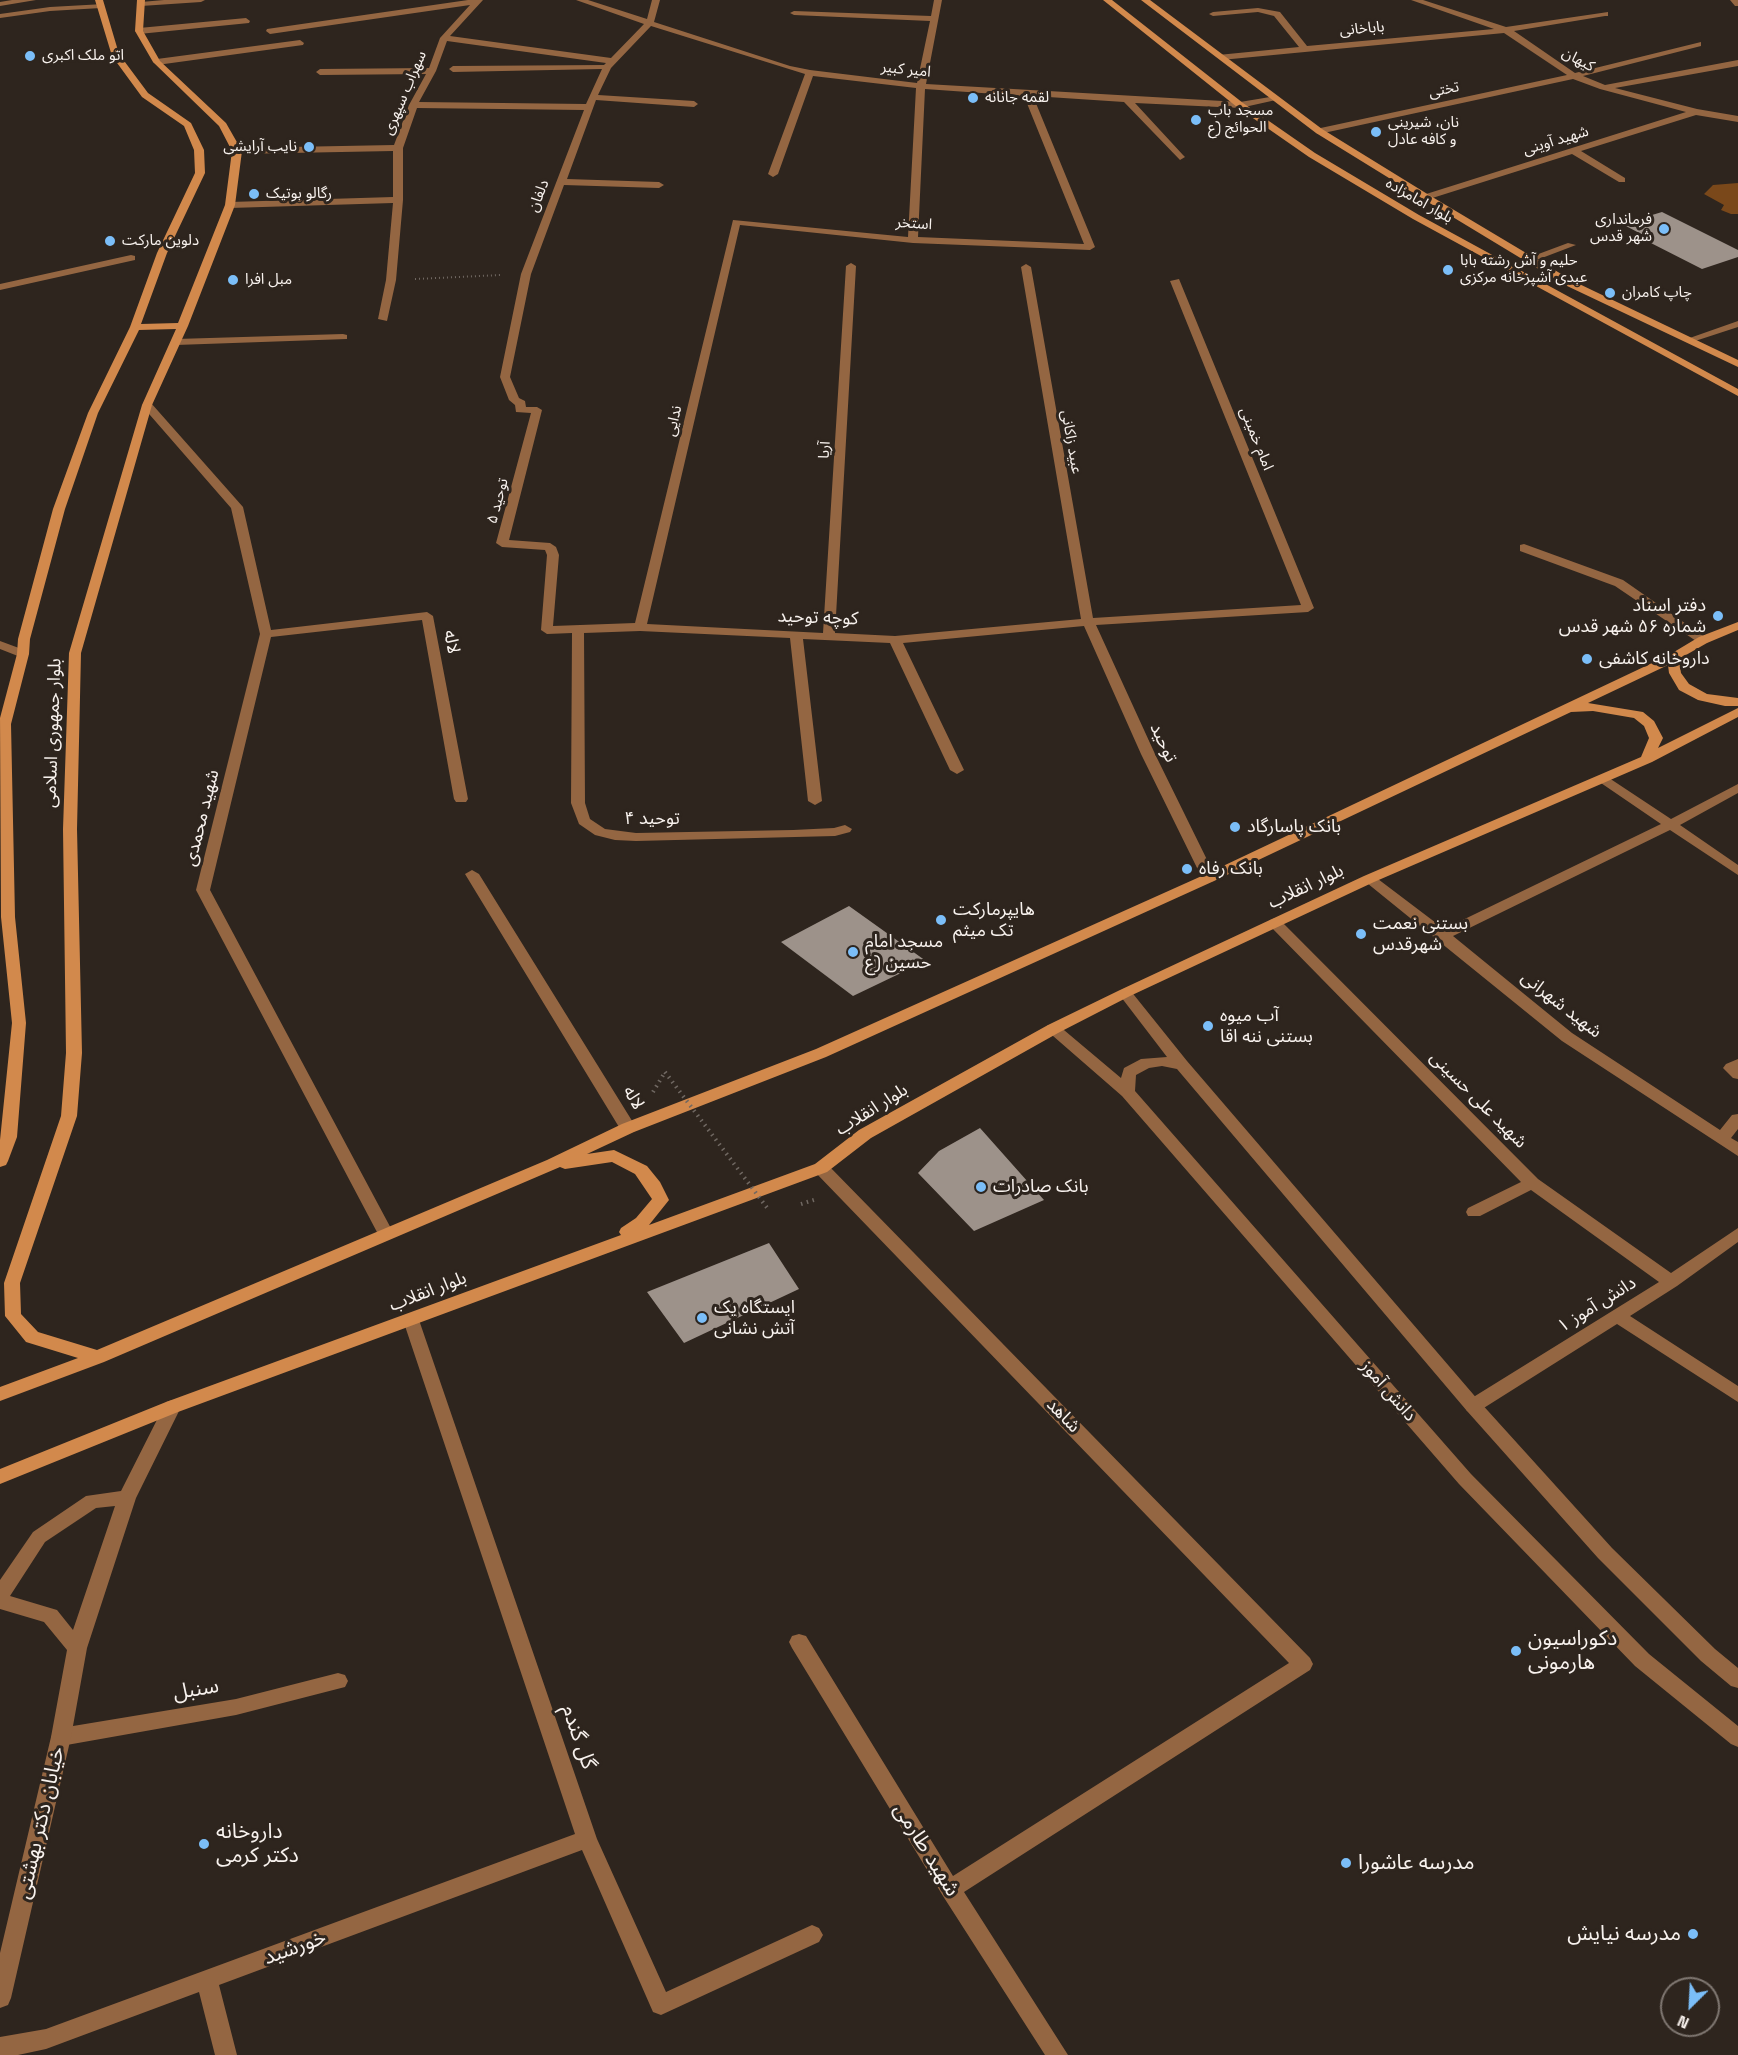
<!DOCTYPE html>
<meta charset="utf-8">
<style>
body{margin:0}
#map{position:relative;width:1738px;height:2055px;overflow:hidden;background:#2e251e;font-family:"Space Grotesk",sans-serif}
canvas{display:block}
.north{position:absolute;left:1660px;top:1977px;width:60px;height:60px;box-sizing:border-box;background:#2e251e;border:2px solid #7f7771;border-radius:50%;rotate:204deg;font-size:16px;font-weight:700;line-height:24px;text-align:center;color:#f8f2ee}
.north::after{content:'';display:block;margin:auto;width:21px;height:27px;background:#7bbef8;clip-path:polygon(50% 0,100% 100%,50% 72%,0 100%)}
</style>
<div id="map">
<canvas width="1738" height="2055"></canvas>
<div class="north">N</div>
</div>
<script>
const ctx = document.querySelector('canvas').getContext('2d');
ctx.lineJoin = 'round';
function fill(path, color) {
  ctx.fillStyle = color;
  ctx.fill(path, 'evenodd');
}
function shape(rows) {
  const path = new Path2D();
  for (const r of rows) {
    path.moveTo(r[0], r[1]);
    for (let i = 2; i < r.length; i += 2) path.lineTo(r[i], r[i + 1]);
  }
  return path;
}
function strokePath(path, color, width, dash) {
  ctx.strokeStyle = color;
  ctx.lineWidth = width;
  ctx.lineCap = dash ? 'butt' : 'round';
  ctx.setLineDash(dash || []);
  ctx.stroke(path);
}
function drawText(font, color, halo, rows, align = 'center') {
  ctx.font = font + ' "Space Grotesk","Noto Sans Arabic",sans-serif';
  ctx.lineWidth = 6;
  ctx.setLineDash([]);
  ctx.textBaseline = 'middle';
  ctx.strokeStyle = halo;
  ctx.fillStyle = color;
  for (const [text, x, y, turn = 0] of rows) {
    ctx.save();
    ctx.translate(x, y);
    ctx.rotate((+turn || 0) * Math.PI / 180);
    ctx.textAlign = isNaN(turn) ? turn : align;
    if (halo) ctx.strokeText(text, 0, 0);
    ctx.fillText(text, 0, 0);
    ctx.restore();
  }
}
fill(shape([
 [1738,183,1738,214,1731,214,1721,210,1724,205,1704,194,1713,185]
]), '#7a481a');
fill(shape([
 [1662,212,1738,250,1738,257,1702,269,1643,239,1647,237,1622,224],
 [849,906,926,961,853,996,781,942],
 [980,1128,1044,1200,974,1231,918,1173,939,1151],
 [769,1243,799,1289,684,1343,647,1292]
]), '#9d928a');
strokePath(shape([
 [415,279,501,275]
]), '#706862', 2, [1, 3]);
strokePath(shape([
 [653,1092,665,1072],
 [801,1204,817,1199]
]), '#706862', 4, [1.5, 4.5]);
fill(shape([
 [1568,243,1576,245,1534,261,1525,259,1568,243]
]), '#946642');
fill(shape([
 [12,0,36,0,0,6,0,2,12,0],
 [164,0,205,0,201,2,141,6,137,4,141,2,164,0],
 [468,0,483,0,450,36,611,58,644,24,576,0,588,0,647,19,652,0,660,0,654,22,790,66,810,70,917,83,930,21,794,15,790,13,794,11,931,16,934,0,942,0,926,84,1240,102,1276,96,1276,100,1240,108,1135,103,1183,155,1185,157,1180,160,1124,102,1033,96,1095,247,1090,250,913,243,740,225,647,624,823,633,846,266,851,263,856,266,835,633,895,636,1081,619,1021,267,1026,264,1031,267,1093,618,1301,605,1170,281,1179,279,1314,608,1308,612,1096,625,1155,754,1216,878,1214,881,1209,882,1202,878,1141,754,1084,626,903,643,964,770,957,774,950,770,890,643,803,639,822,801,815,805,808,801,790,638,640,631,584,633,585,803,590,819,605,829,636,833,793,830,834,828,845,825,852,829,850,832,835,836,636,841,615,840,595,835,579,824,571,803,572,633,547,634,541,630,547,555,545,550,502,547,496,543,531,413,516,412,515,405,509,400,500,377,521,274,584,110,417,108,403,148,403,200,396,280,387,321,378,319,386,280,393,203,230,208,225,205,230,202,393,197,393,151,237,154,232,151,237,148,394,145,409,105,426,74,320,75,316,72,320,69,429,68,440,38,470,5,270,34,266,31,267,29,468,0],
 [651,26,805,74,768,174,773,177,778,174,813,76,916,88,908,237,733,220,635,623,553,626,559,555,556,547,550,543,509,540,542,410,537,407,526,407,525,401,519,398,510,377,531,274,564,185,659,188,664,185,659,182,567,179,596,100,694,107,698,104,694,101,598,95,611,68,651,26],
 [447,41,606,63,604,65,453,66,449,69,453,72,602,69,586,104,419,102,436,71,447,41],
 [925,89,1024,96,1084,244,918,237,925,89],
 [1411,0,1423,0,1506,27,1608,12,1608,16,1605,16,1514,31,1575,73,1701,42,1701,46,1583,76,1605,85,1738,60,1738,66,1615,88,1697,109,1738,116,1738,122,1696,115,1581,151,1625,178,1625,182,1619,182,1572,154,1426,200,1423,199,1423,195,1686,112,1600,89,1573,79,1319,134,1316,133,1316,129,1567,75,1504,33,1221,60,1217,57,1218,55,1299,47,1274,16,1258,12,1213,16,1209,14,1213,12,1258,8,1280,12,1307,46,1494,29,1411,0],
 [1730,0,1738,0,1738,6,1735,6,1730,0],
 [104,4,104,8,101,8,50,11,0,18,0,14,50,7,104,4],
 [246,18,250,21,249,23,139,34,135,31,139,28,246,18],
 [300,40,304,43,303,45,157,65,153,62,157,59,300,40],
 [131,255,135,256,135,260,0,290,0,284,131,255],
 [1738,321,1738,327,1689,343,1684,340,1738,321],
 [343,334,347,335,347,339,176,345,171,342,176,339,343,334],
 [147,402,151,403,243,507,271,630,427,612,433,616,468,799,466,802,456,802,454,799,422,620,271,637,210,890,394,1234,392,1238,386,1240,380,1238,378,1234,196,890,260,634,231,508,143,407,142,405,147,402],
 [1524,544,1623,580,1709,640,1707,643,1699,643,1615,586,1520,551,1520,545,1524,544],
 [0,641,27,651,29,654,23,658,0,649,0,641],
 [1603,774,1671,819,1738,784,1738,793,1680,825,1738,865,1738,875,1670,830,1453,936,1572,1033,1720,1130,1732,1115,1738,1114,1738,1129,1731,1138,1738,1142,1738,1156,1562,1041,1362,879,1369,875,1374,876,1444,929,1661,824,1598,781,1596,778,1603,774],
 [472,870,479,874,634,1124,636,1128,634,1132,622,1132,465,874,472,870],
 [1275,918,1280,920,1538,1179,1671,1273,1738,1228,1738,1242,1677,1286,1630,1316,1738,1386,1738,1402,1617,1324,1479,1411,1473,1413,1467,1411,1464,1406,1467,1401,1659,1282,1531,1190,1480,1216,1468,1216,1466,1212,1468,1208,1521,1182,1270,926,1268,923,1270,920,1275,918],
 [1738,1059,1738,1079,1733,1078,1723,1068,1726,1064,1738,1059],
 [821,1162,827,1164,1310,1658,1313,1664,1310,1670,964,1892,1068,2055,1045,2055,943,1896,792,1648,789,1642,792,1636,799,1634,806,1636,953,1876,1289,1663,815,1172,813,1168,815,1164,821,1162],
 [411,1314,417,1315,419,1320,597,1839,666,1992,812,1925,819,1928,823,1935,819,1942,661,2015,653,2012,582,1850,219,1985,237,2055,215,2055,199,1992,46,2049,18,2055,0,2055,0,2037,46,2029,575,1834,403,1320,405,1315,411,1314],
 [338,1673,345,1675,348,1681,345,1687,236,1715,61,1746,54,1743,51,1737,54,1731,61,1728,236,1699,338,1673]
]), '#946642');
fill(shape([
 [1125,988,1130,990,1187,1061,1479,1401,1612,1548,1715,1649,1738,1668,1738,1688,1731,1686,1701,1661,1598,1558,1467,1411,1177,1069,1162,1066,1149,1068,1136,1075,1135,1091,1471,1474,1649,1654,1738,1726,1738,1747,1731,1744,1635,1666,1459,1484,1122,1096,1045,1029,1048,1025,1058,1025,1121,1078,1124,1068,1141,1059,1167,1057,1118,993,1125,988],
 [172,1400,178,1402,181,1407,136,1498,87,1648,71,1737,11,1998,8,2005,0,2008,0,1953,51,1737,67,1650,44,1622,0,1609,0,1580,33,1532,86,1496,121,1491,166,1402,172,1400],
 [115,1506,73,1630,57,1610,10,1596,45,1542,96,1508,115,1506]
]), '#946642');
fill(shape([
 [95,0,103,0,119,54,148,93,191,123,204,150,205,173,167,253,141,324,178,323,225,205,232,151,219,126,153,62,135,31,137,0,145,0,143,31,160,61,226,123,242,151,235,205,188,326,152,405,81,653,77,829,82,1053,77,1116,20,1283,21,1314,38,1332,97,1350,547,1160,622,1124,816,1049,1204,875,1669,655,1699,637,1738,622,1738,630,1707,643,1679,659,1681,673,1689,684,1707,694,1738,698,1738,706,1725,706,1698,700,1679,690,1669,673,1668,665,1588,703,1643,712,1654,721,1663,738,1658,748,1738,708,1738,717,1652,762,1374,882,1130,996,1058,1033,871,1138,827,1172,178,1412,0,1484,0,1469,166,1402,621,1235,619,1232,621,1228,636,1218,652,1199,635,1174,612,1162,565,1169,560,1167,104,1362,0,1401,0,1387,78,1358,26,1342,5,1316,4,1283,61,1116,66,1053,63,829,69,653,142,405,176,329,139,330,98,413,65,509,30,639,29,654,11,724,15,917,26,1023,17,1137,8,1161,6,1165,0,1167,0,1140,12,1023,1,917,0,718,17,654,18,639,53,509,88,413,130,327,157,253,195,173,194,150,184,126,142,97,112,56,95,0],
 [1593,711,1634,718,1644,726,1649,738,1641,757,1364,876,1120,990,1048,1025,859,1130,815,1164,649,1225,669,1200,660,1182,647,1166,614,1150,587,1154,634,1132,826,1057,1214,881,1571,712,1593,711],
 [1103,0,1112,0,1243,103,1315,153,1419,215,1738,389,1738,396,1413,219,1309,157,1237,107,1103,0],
 [1141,0,1150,0,1322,129,1429,195,1573,281,1738,360,1738,367,1565,285,1423,199,1316,133,1141,0]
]), '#d2894c');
strokePath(shape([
 [665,1072,768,1209]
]), '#706862', 4, [1.5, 4.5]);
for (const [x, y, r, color] of [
 [30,56,6,"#7bbef8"],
 [973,98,6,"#7bbef8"],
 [1196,120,6,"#7bbef8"],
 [1376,132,6,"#7bbef8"],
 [309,147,6,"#7bbef8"],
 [254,194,6,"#7bbef8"],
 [1664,229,6,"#7bbef8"],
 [110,241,6,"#7bbef8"],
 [1448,270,6,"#7bbef8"],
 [233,280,6,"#7bbef8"],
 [1610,293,6,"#7bbef8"],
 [1718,616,6,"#7bbef8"],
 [1587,659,6,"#7bbef8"],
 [1235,827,6,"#7bbef8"],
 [1187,869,6,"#7bbef8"],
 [941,920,6,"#7bbef8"],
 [1361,934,6,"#7bbef8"],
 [853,952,6,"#7bbef8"],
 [1208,1026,6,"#7bbef8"],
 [981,1187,6,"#7bbef8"],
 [702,1318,6,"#7bbef8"],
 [1516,1651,6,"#7bbef8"],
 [204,1844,6,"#7bbef8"],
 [1346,1863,6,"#7bbef8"],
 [1693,1934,6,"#7bbef8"]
]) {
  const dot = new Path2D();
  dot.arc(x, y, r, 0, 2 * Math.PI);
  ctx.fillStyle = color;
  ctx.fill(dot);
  strokePath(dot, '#2e251e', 2);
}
drawText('15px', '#f8f2ee', '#2e251e', [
 ["باباخانی",1362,29,-5],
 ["کیهان",1578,60,28],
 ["امیر کبیر",906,70,6],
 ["تختی",1444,90,-12],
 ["سهراب سپهری",405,93,-67],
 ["شهید آوینی",1556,141,-17],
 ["دلفان",539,196,-69],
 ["بلوار امامزاده",1419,201,30],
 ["استخر",914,224,4],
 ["ندایی",674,421,-77],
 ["امام خمینی",1256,439,68],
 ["عبید زاکانی",1071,442,80],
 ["آریا",825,450,-86],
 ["توحید ۵",498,501,-75]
]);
drawText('15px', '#f8f2ee', '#2e251e', [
 ["اتو ملک اکبری",42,56],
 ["لقمه جانانه",985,98],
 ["مسجد باب",1208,111],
 ["الحوائج (ع",1208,128],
 ["نان، شیرینی",1388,123],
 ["و کافه عادل",1388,140],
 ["نایب آرایشی",297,147,"right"],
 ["رگالو بوتیک",266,194],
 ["فرمانداری",1652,220,"right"],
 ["شهر قدس",1652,237,"right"],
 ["دلوین مارکت",122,241],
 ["حلیم و آش رشته بابا",1460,261],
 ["عبدی آشپزخانه مرکزی",1460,278],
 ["مبل افرا",245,280],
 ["چاپ کامران",1622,293]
], 'left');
drawText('18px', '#f8f2ee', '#2e251e', [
 ["دفتر اسناد",1706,606,"right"],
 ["شماره ۵۶ شهر قدس",1706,627,"right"],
 ["داروخانه کاشفی",1599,659],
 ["بانک پاسارگاد",1247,827],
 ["بانک رفاه",1199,869],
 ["هایپرمارکت",953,910],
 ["تک میثم",953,931],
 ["بستنی نعمت",1373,924],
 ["شهرقدس",1373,945],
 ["مسجد امام",865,942],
 ["حسین (ع",865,963],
 ["آب میوه",1220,1016],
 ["بستنی ننه اقا",1220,1037],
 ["بانک صادرات",993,1187],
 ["ایستگاه یک",714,1308],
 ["آتش نشانی",714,1329]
], 'left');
drawText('18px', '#f8f2ee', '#2e251e', [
 ["کوچه توحید",818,618,2],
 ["لاله",451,642,79],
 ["بلوار جمهوری اسلامی",53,733,-88],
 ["توحید",1163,743,65],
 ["شهید محمدی",202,818,-76],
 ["توحید ۴",652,819],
 ["بلوار انقلاب",1306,887,-25],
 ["شهید شهرانی",1561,1005,38],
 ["لاله",633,1098,59],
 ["شهید علی حسینی",1478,1100,45],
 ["بلوار انقلاب",872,1110,-32],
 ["بلوار انقلاب",428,1292,-21],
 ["دانش آموز ۱",1597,1305,-32],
 ["دانش آموز",1388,1391,49],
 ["شاهد",1063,1416,46]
]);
drawText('21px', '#f8f2ee', '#2e251e', [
 ["دکوراسیون",1528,1639],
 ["هارمونی",1528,1663],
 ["داروخانه",216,1832],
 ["دکتر کرمی",216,1856],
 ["مدرسه عاشورا",1358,1863],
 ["مدرسه نیایش",1681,1934,"right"]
], 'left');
drawText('21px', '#f8f2ee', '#2e251e', [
 ["سنبل",196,1690,-10],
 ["گل گندم",578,1737,71],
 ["خیابان دکتر بهشتی",41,1823,-77],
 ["شهید طارمی",926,1850,58],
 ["خورشید",295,1948,-20]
]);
</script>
